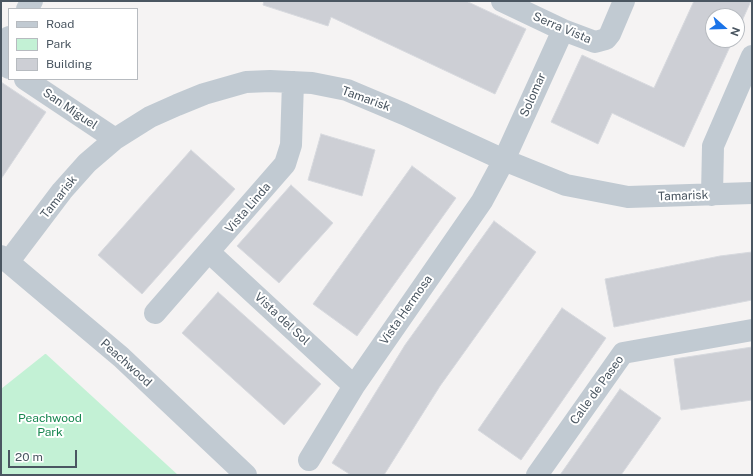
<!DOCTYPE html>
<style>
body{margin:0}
#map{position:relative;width:753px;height:476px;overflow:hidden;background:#f5f3f3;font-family:"Public Sans",sans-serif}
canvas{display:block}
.frame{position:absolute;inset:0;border:2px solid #4a5661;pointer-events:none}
.legend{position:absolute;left:8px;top:8px;width:130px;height:72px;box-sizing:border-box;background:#fff;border:1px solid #b7bbc0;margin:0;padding:5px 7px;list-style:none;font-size:12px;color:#4a5661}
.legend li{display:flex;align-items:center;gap:8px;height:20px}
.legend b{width:20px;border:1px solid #b7bbc0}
.north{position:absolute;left:705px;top:8px;width:40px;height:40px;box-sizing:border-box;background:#fff;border:1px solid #b7bbc0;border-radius:50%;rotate:110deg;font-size:11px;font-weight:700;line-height:16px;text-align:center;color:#4a5661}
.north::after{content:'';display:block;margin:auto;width:14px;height:18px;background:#1a73e8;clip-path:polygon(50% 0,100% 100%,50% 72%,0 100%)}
.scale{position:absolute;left:8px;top:450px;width:69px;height:18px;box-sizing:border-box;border:2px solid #4a5661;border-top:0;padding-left:5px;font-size:12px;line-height:14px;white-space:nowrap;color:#4a5661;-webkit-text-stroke:3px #fff;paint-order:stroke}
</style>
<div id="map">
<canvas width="753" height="476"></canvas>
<div class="frame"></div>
<ul class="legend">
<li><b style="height:5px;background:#c1cad2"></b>Road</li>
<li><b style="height:11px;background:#c3f1d5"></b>Park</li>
<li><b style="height:11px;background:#cdcfd5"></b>Building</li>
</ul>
<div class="north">N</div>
<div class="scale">20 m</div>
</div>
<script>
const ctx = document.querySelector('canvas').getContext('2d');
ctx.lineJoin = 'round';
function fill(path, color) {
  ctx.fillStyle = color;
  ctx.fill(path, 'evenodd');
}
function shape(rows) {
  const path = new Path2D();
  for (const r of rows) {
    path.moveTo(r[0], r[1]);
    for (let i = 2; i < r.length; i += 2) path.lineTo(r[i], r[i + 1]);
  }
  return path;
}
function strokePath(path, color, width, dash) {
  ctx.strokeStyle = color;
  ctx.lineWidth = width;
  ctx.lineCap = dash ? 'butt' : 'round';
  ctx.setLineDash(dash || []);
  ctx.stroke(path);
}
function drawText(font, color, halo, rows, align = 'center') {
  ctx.font = font + ' "Public Sans",sans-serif';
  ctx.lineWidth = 4;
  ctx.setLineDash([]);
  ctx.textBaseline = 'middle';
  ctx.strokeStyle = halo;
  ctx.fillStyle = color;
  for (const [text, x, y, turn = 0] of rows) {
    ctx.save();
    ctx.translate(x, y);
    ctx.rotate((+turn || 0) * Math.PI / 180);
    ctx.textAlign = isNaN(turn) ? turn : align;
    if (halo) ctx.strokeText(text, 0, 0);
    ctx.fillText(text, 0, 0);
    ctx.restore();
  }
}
fill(shape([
 [45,354,46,354,178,475,1,475,1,389]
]), '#c3f1d5');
const building = shape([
 [264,1,466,1,526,29,495,94,331,17,328,26,263,5,264,1],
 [694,1,751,1,737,32,737,16,713,16,713,40,733,40,684,147,612,113,598,144,551,122,582,55,654,88,694,1],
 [1,82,46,112,1,179,1,82],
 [321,134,375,150,362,196,308,180,321,134],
 [191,150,235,189,142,294,98,255,191,150],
 [412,166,456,198,357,336,313,304,412,166],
 [291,185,333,223,279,283,237,246,291,185],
 [494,221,536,252,440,386,384,475,351,475,332,463,405,345,494,221],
 [752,252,752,300,614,327,605,279,720,256,752,252],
 [218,292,321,384,284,425,182,333,218,292],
 [562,308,606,338,521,460,478,430,562,308],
 [752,347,752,400,681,410,674,359,752,347],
 [620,389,661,418,621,475,560,475,620,389]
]);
fill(building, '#cdcfd5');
strokePath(building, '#d7d9de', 1);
strokePath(shape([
 [502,1,563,30,595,42,606,39,610,34,624,1],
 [27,9,32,1],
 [1,49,9,37],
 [1,63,9,68],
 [25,79,115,139],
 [712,195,713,146,752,56],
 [210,253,354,386],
 [1,256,121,357,246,475],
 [9,261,62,191,87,163,115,139,150,117,177,105,204,94,246,82,270,81,312,83,347,90,404,114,504,160,566,185,628,197,752,193],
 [155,313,285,164,291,145,293,82],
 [309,460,354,386,482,201,504,160,563,30],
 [537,475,623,353,752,330]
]), '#c1cad2', 22);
drawText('12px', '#4a5661', '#fff', [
 ["Serra Vista",562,28,23],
 ["Solomar",533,95,-66],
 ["Tamarisk",366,99,20],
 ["San Miguel",70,109,34],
 ["Tamarisk",683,196,-2],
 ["Tamarisk",59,197,-52],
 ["Vista Linda",248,208,-49],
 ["Vista Hermosa",406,310,-55],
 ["Vista del Sol",282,319,43],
 ["Peachwood",126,363,42],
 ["Calle de Paseo",597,390,-54]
]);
drawText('12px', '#17864f', '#fff', [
 ["Peachwood",50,418],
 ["Park",50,432]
]);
</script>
